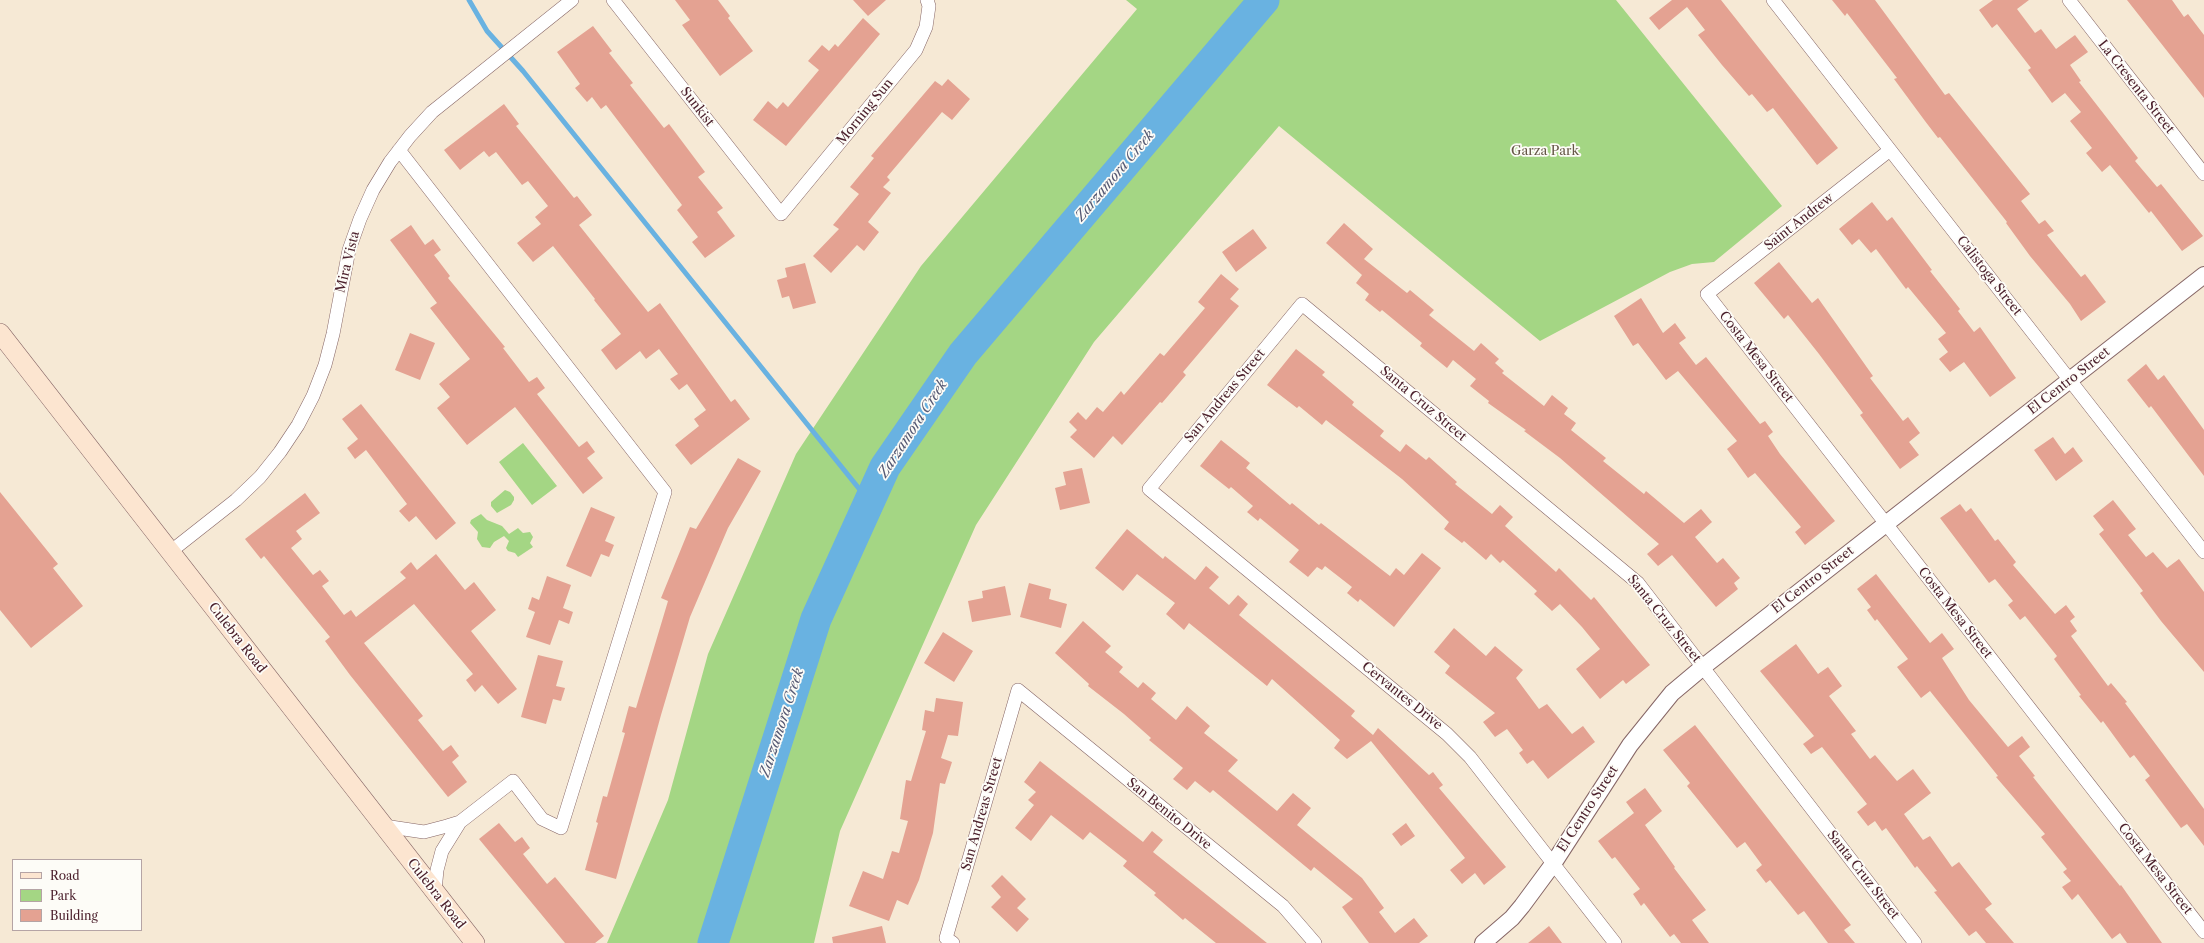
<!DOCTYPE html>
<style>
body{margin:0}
#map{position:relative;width:2204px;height:943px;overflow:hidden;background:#f6e9d5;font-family:"Libre Caslon Text",serif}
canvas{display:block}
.legend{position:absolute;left:12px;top:859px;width:130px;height:72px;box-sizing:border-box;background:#fdfcf7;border:1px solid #b5a4a5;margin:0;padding:5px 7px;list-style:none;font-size:12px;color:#4a1f2b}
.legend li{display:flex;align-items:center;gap:8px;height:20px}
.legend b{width:20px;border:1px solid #b5a4a5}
</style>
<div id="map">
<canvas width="2204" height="943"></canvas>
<ul class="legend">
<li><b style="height:5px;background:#fce5d0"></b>Road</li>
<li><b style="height:11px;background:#a4d684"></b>Park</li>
<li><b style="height:11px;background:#e4a292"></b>Building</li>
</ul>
</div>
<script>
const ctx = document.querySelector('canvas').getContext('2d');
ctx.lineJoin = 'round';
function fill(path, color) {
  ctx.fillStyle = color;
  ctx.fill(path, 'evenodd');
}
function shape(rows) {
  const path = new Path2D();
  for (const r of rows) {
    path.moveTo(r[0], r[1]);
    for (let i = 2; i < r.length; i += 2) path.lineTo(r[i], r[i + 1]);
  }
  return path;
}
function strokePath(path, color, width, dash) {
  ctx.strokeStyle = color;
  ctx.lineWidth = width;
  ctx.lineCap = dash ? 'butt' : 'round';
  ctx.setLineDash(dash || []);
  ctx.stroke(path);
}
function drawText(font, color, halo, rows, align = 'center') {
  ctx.font = font + ' "Libre Caslon Text",serif';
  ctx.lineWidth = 3.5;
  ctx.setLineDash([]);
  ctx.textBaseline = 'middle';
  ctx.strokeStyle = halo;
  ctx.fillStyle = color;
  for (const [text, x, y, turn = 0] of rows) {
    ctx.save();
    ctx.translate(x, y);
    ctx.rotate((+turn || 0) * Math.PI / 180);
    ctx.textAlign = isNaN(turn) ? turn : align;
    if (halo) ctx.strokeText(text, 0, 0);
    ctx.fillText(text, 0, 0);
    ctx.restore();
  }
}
fill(shape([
 [1126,0,1616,0,1782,206,1714,262,1692,264,1670,272,1540,341,1279,126,1094,342,976,525,840,831,814,943,607,943,668,800,708,654,796,454,921,266,1137,9],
 [523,443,557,486,532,505,499,462],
 [505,490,510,492,514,497,514,500,511,505,497,513,491,506,491,502],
 [481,514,487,520,502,526,509,534,518,528,523,533,530,532,533,537,530,543,533,547,518,557,515,553,508,551,506,548,509,541,504,536,494,542,490,548,482,547,477,539,478,532,470,523,471,520]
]), '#a4d684');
strokePath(shape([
 [469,0,487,31,523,71,869,501]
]), '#69b2e1', 5);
strokePath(shape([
 [713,943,816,619,885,467,963,354,1264,0]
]), '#69b2e1', 31);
fill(shape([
 [675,0,718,0,730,16,728,18,753,51,720,76,682,25,690,20],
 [853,0,886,0,868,16],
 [1672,0,1721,0,1838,148,1817,165,1773,108,1767,112,1752,94,1749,96,1722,65,1698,35,1705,30,1687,7,1659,30,1649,18],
 [1832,0,1875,0,1945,95,1949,93,2030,194,2021,201,2039,224,2045,220,2054,231,2047,235,2081,277,2085,274,2106,302,2081,321,2070,304,2030,256,2006,223,2007,222,1940,137,1938,138,1925,121,1894,79,1897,78,1847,13,1845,16],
 [1993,0,2029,0,2017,9,2035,33,2041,29,2056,49,2075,35,2088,52,2070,65,2081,81,2079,82,2138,158,2135,161,2157,187,2161,184,2203,236,2182,251,2151,211,2149,213,2110,165,2102,172,2086,153,2092,148,2070,121,2081,112,2065,93,2052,103,2028,70,2031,68,1997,24,1992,28,1979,10],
 [2127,0,2172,0,2184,17,2188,14,2204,35,2204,98],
 [863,18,880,34,786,146,753,120,768,101,777,109,783,102,788,107,819,70,808,61,822,45,829,51,835,44,838,47],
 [593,26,612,51,609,53,633,83,630,85,664,128,669,124,705,172,698,177,723,208,717,212,735,236,705,258,692,242,698,237,677,210,682,205,606,105,601,109,592,97,587,102,575,88,580,84,557,52],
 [948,79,970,99,952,120,942,112,887,177,890,180,883,187,891,193,868,222,879,232,864,251,857,245,831,273,813,256,839,229,833,225,859,194,850,187,874,158,871,156,935,81,942,86],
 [504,104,519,124,516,126,574,198,577,196,592,215,579,225,648,312,660,303,731,402,735,399,750,419,691,465,675,445,699,426,694,419,706,410,687,384,679,390,670,379,678,374,659,349,646,359,640,351,616,370,601,350,621,334,594,300,595,299,553,246,533,262,517,243,541,224,535,217,548,206,528,181,522,185,496,152,489,157,484,151,460,170,444,150],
 [1872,202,1887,221,1892,217,1932,270,1930,271,1960,309,1958,311,1974,332,1980,327,2016,378,1990,397,1964,362,1950,372,1939,359,1948,352,1938,339,1946,333,1908,287,1906,289,1876,249,1871,253,1859,239,1852,245,1839,229],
 [1344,223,1373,249,1364,259,1407,293,1410,290,1434,310,1429,315,1474,351,1481,343,1499,359,1495,363,1504,371,1502,373,1544,406,1552,395,1568,408,1564,414,1576,423,1571,430,1606,458,1603,461,1644,494,1646,491,1684,523,1701,509,1712,522,1695,537,1717,563,1723,558,1740,578,1734,583,1738,589,1716,607,1672,555,1658,566,1647,554,1659,544,1560,458,1524,431,1526,430,1488,403,1489,401,1470,386,1476,379,1453,360,1447,368,1420,346,1422,343,1382,310,1380,312,1365,300,1369,294,1356,283,1362,275,1326,243],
 [411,225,425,245,433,239,441,250,434,255,450,276,448,278,505,347,503,348,529,382,537,377,545,388,537,394,579,447,587,441,595,452,587,458,603,478,583,494,515,407,467,445,437,408,450,397,439,384,470,359,430,308,437,303,390,240],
 [1253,229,1267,248,1236,272,1222,252],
 [1779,262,1812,303,1818,298,1873,376,1870,378,1903,421,1908,417,1920,433,1909,442,1919,455,1900,469,1860,415,1863,413,1819,354,1788,315,1784,319,1754,283],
 [805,263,816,303,793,309,789,296,782,298,777,280,787,277,785,268],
 [1221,274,1239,289,1230,299,1239,306,1183,372,1186,375,1162,403,1160,402,1122,445,1113,436,1094,458,1070,437,1077,430,1069,422,1078,412,1086,420,1097,407,1103,412,1121,391,1124,395,1160,353,1164,356,1205,308,1198,302],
 [1641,298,1663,333,1675,323,1686,338,1679,343,1696,365,1706,357,1760,424,1765,421,1773,432,1768,436,1780,454,1835,521,1805,545,1795,532,1801,527,1755,473,1748,478,1727,449,1737,441,1678,371,1666,380,1638,343,1633,346,1614,316],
 [410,333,435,343,420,380,395,370],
 [1296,349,1325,372,1322,375,1354,402,1352,405,1384,431,1380,436,1400,452,1406,444,1426,460,1429,457,1457,482,1455,484,1492,514,1500,505,1513,517,1505,526,1556,572,1559,568,1591,600,1594,597,1650,665,1626,684,1623,680,1600,699,1576,669,1600,649,1582,627,1560,604,1552,611,1534,594,1537,591,1503,560,1500,563,1491,554,1486,560,1464,541,1462,543,1444,529,1449,522,1402,479,1326,420,1322,425,1299,406,1297,408,1267,385],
 [2146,364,2158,380,2164,375,2204,430,2204,476,2151,406,2149,408,2127,380],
 [361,404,456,523,436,540,416,516,409,522,399,511,407,504,366,450,355,459,347,448,358,439,342,419],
 [2053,437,2065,454,2073,447,2083,461,2056,481,2034,450],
 [1221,440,1250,463,1246,468,1290,505,1292,503,1319,525,1321,523,1390,576,1396,568,1404,575,1422,553,1441,568,1394,627,1360,599,1358,602,1347,593,1352,587,1325,566,1322,570,1317,567,1308,577,1289,562,1299,550,1260,518,1258,521,1247,512,1253,506,1231,487,1229,489,1200,466],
 [738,458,761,471,728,528,690,617,661,715,616,879,585,870,598,823,596,822,603,796,607,797,625,733,622,732,629,706,636,708,668,601,661,598,690,527,696,529],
 [1082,468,1090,503,1060,510,1055,488,1066,485,1063,472],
 [0,492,58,564,53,568,83,606,31,648,0,610],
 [305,493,320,513,296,531,302,539,291,548,313,575,320,570,329,581,322,586,344,615,351,610,356,617,406,578,400,572,411,562,417,570,436,554,465,590,474,582,496,610,471,631,517,689,498,704,482,685,475,692,466,680,473,674,414,604,364,643,423,716,418,720,443,751,451,745,459,756,452,762,467,782,448,797,350,675,325,641,330,637,264,556,261,559,245,539],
 [2113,500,2136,529,2128,535,2146,557,2153,552,2167,568,2179,559,2204,592,2204,672,2161,621,2140,593,2143,591,2099,534,2104,530,2093,516],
 [1960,504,1966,512,1971,508,1995,541,1998,539,2016,562,2013,565,2055,614,2066,605,2075,617,2070,621,2077,631,2071,636,2108,686,2111,683,2127,702,2125,703,2204,809,2204,846,2187,824,2181,828,2145,780,2150,776,2134,755,2130,758,2103,721,2101,723,2079,696,2081,695,2054,659,2057,656,2025,616,2020,620,2008,605,2013,601,1995,579,1989,583,1940,518],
 [591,507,615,517,605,541,614,545,609,557,601,554,591,577,566,566],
 [1127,529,1163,559,1165,556,1195,580,1206,566,1219,577,1209,588,1229,605,1238,595,1248,604,1239,615,1355,711,1351,716,1373,735,1378,728,1429,775,1433,772,1443,785,1439,788,1506,867,1484,885,1475,873,1462,884,1450,870,1465,858,1371,741,1347,759,1334,748,1340,740,1272,679,1267,686,1189,623,1184,630,1166,614,1175,603,1137,574,1123,591,1095,568],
 [1876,574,1930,643,1942,633,1954,649,1942,658,1969,700,2008,747,2022,736,2030,747,2019,756,2035,776,2033,777,2120,886,2121,885,2162,943,2127,943,2120,933,2112,939,2078,894,2072,900,2062,887,2071,881,2063,872,2067,869,2041,837,2045,834,1996,777,1998,776,1930,691,1921,698,1897,667,1908,659,1877,619,1875,621,1867,610,1871,607,1857,589],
 [547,576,571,585,563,608,573,612,569,624,559,620,550,645,526,637,535,612,528,609,532,597,539,600],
 [1029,583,1051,589,1049,599,1067,604,1061,628,1020,617],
 [1005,586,1011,615,972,622,968,601,983,598,982,591],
 [1083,621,1111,646,1105,652,1123,667,1119,672,1138,688,1143,682,1156,693,1151,699,1176,720,1187,706,1210,726,1204,733,1238,760,1228,771,1277,811,1293,793,1311,808,1297,825,1362,878,1384,908,1379,912,1395,933,1414,918,1428,936,1419,943,1369,943,1342,907,1353,899,1314,867,1311,871,1213,790,1210,793,1195,781,1187,790,1173,779,1183,768,1149,740,1151,738,1124,714,1088,686,1089,684,1055,653],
 [1454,628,1486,656,1495,646,1523,670,1516,678,1539,709,1547,704,1572,734,1583,726,1595,742,1548,779,1533,760,1527,764,1519,753,1523,750,1507,729,1495,737,1483,722,1495,713,1445,673,1450,666,1434,652],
 [943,632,973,651,954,682,924,663],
 [1796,644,1818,674,1828,667,1842,686,1829,696,1856,731,1851,734,1870,759,1875,755,1897,781,1913,769,1931,793,1904,814,1923,840,1930,836,1952,867,1959,862,1992,904,1985,909,2014,943,1986,943,1976,931,1969,936,1934,892,1937,891,1917,866,1915,868,1886,828,1882,831,1875,821,1868,826,1857,812,1867,804,1822,747,1811,754,1803,744,1814,736,1760,671],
 [538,655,563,661,556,686,565,688,561,701,553,699,546,724,521,717],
 [936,698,963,702,958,736,948,735,941,758,952,762,945,784,940,783,933,833,919,880,908,905,897,900,889,921,849,906,863,871,883,879,892,851,899,853,908,821,900,819,906,780,911,781,926,731,922,730,925,710,934,712],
 [1695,725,1851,925,1844,930,1855,943,1828,943,1804,911,1798,915,1770,880,1766,883,1756,870,1762,865,1745,842,1737,848,1687,786,1690,783,1663,750],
 [1040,761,1143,842,1152,831,1163,840,1153,852,1267,943,1216,943,1185,918,1183,920,1154,895,1156,893,1123,866,1127,861,1090,832,1083,840,1051,815,1031,841,1015,828,1034,805,1028,800,1036,792,1024,782],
 [1645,788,1662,811,1645,825,1675,867,1674,868,1706,910,1692,920,1709,943,1681,943,1674,934,1670,937,1644,903,1641,906,1633,894,1640,889,1615,857,1612,859,1598,841,1634,813,1626,802],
 [499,823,515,842,522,837,530,848,523,854,547,884,555,877,604,936,595,943,565,943,479,839],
 [1406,823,1415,836,1401,846,1392,834],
 [1002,875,1026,899,1017,908,1029,919,1017,932,991,907,1001,897,991,886],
 [882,926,886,943,833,943,832,937],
 [1549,926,1562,943,1528,943]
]), '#e4a292');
const minor = shape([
 [613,0,781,214,916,50,926,27,929,6,927,0],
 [1773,0,2204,552],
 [2069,0,2204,174],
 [1890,150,1707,294,2204,932],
 [170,552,236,500,260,477,280,452,298,425,313,396,325,365,333,334,349,250,360,219,373,190,390,162,410,136,432,112,572,0],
 [384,826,424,832,447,826,460,822,513,781,542,819,561,828,665,492,399,150],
 [435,891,437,870,442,851,460,822],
 [953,943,946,938,1018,690,1283,906,1315,943],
 [1615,943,1470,757,1447,734,1149,489,1302,304,1638,583,1915,943]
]);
const tertiary = shape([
 [1483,943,1512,918,1522,906,1553,864,1630,745,1672,693,1703,667,2204,275]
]);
const secondary = shape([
 [0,333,475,943]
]);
strokePath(minor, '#866666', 14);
strokePath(tertiary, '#866666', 18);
strokePath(secondary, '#866666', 20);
strokePath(minor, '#fff', 13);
strokePath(tertiary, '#fff', 16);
strokePath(secondary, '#fce5d0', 19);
drawText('13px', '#4a1f2b', '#fdfcf7', [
 ["La Cresenta Street",2136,87,52],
 ["Sunkist",697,107,52],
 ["Morning Sun",865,112,-51],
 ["Saint Andrew",1799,222,-38],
 ["Mira Vista",348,262,-76],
 ["Calistoga Street",1989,276,52],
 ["Costa Mesa Street",1756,357,52],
 ["El Centro Street",2069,381,-38],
 ["San Andreas Street",1225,396,-50],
 ["Santa Cruz Street",1423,404,40],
 ["El Centro Street",1813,580,-38],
 ["Costa Mesa Street",1955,613,52],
 ["Santa Cruz Street",1664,619,51],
 ["Culebra Road",237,638,52],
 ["Cervantes Drive",1402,696,39],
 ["El Centro Street",1588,809,-57],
 ["San Andreas Street",982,814,-74],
 ["San Benito Drive",1169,814,39],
 ["Costa Mesa Street",2155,869,52],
 ["Santa Cruz Street",1863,875,52],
 ["Culebra Road",436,894,52]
]);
drawText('13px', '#655646', '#fdfcf7', [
 ["Garza Park",1545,151]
]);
drawText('italic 14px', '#565a74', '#fdfcf7', [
 ["Zarzamora Creek",1115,176,-50],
 ["Zarzamora Creek",913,429,-57],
 ["Zarzamora Creek",782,723,-72]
]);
</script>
